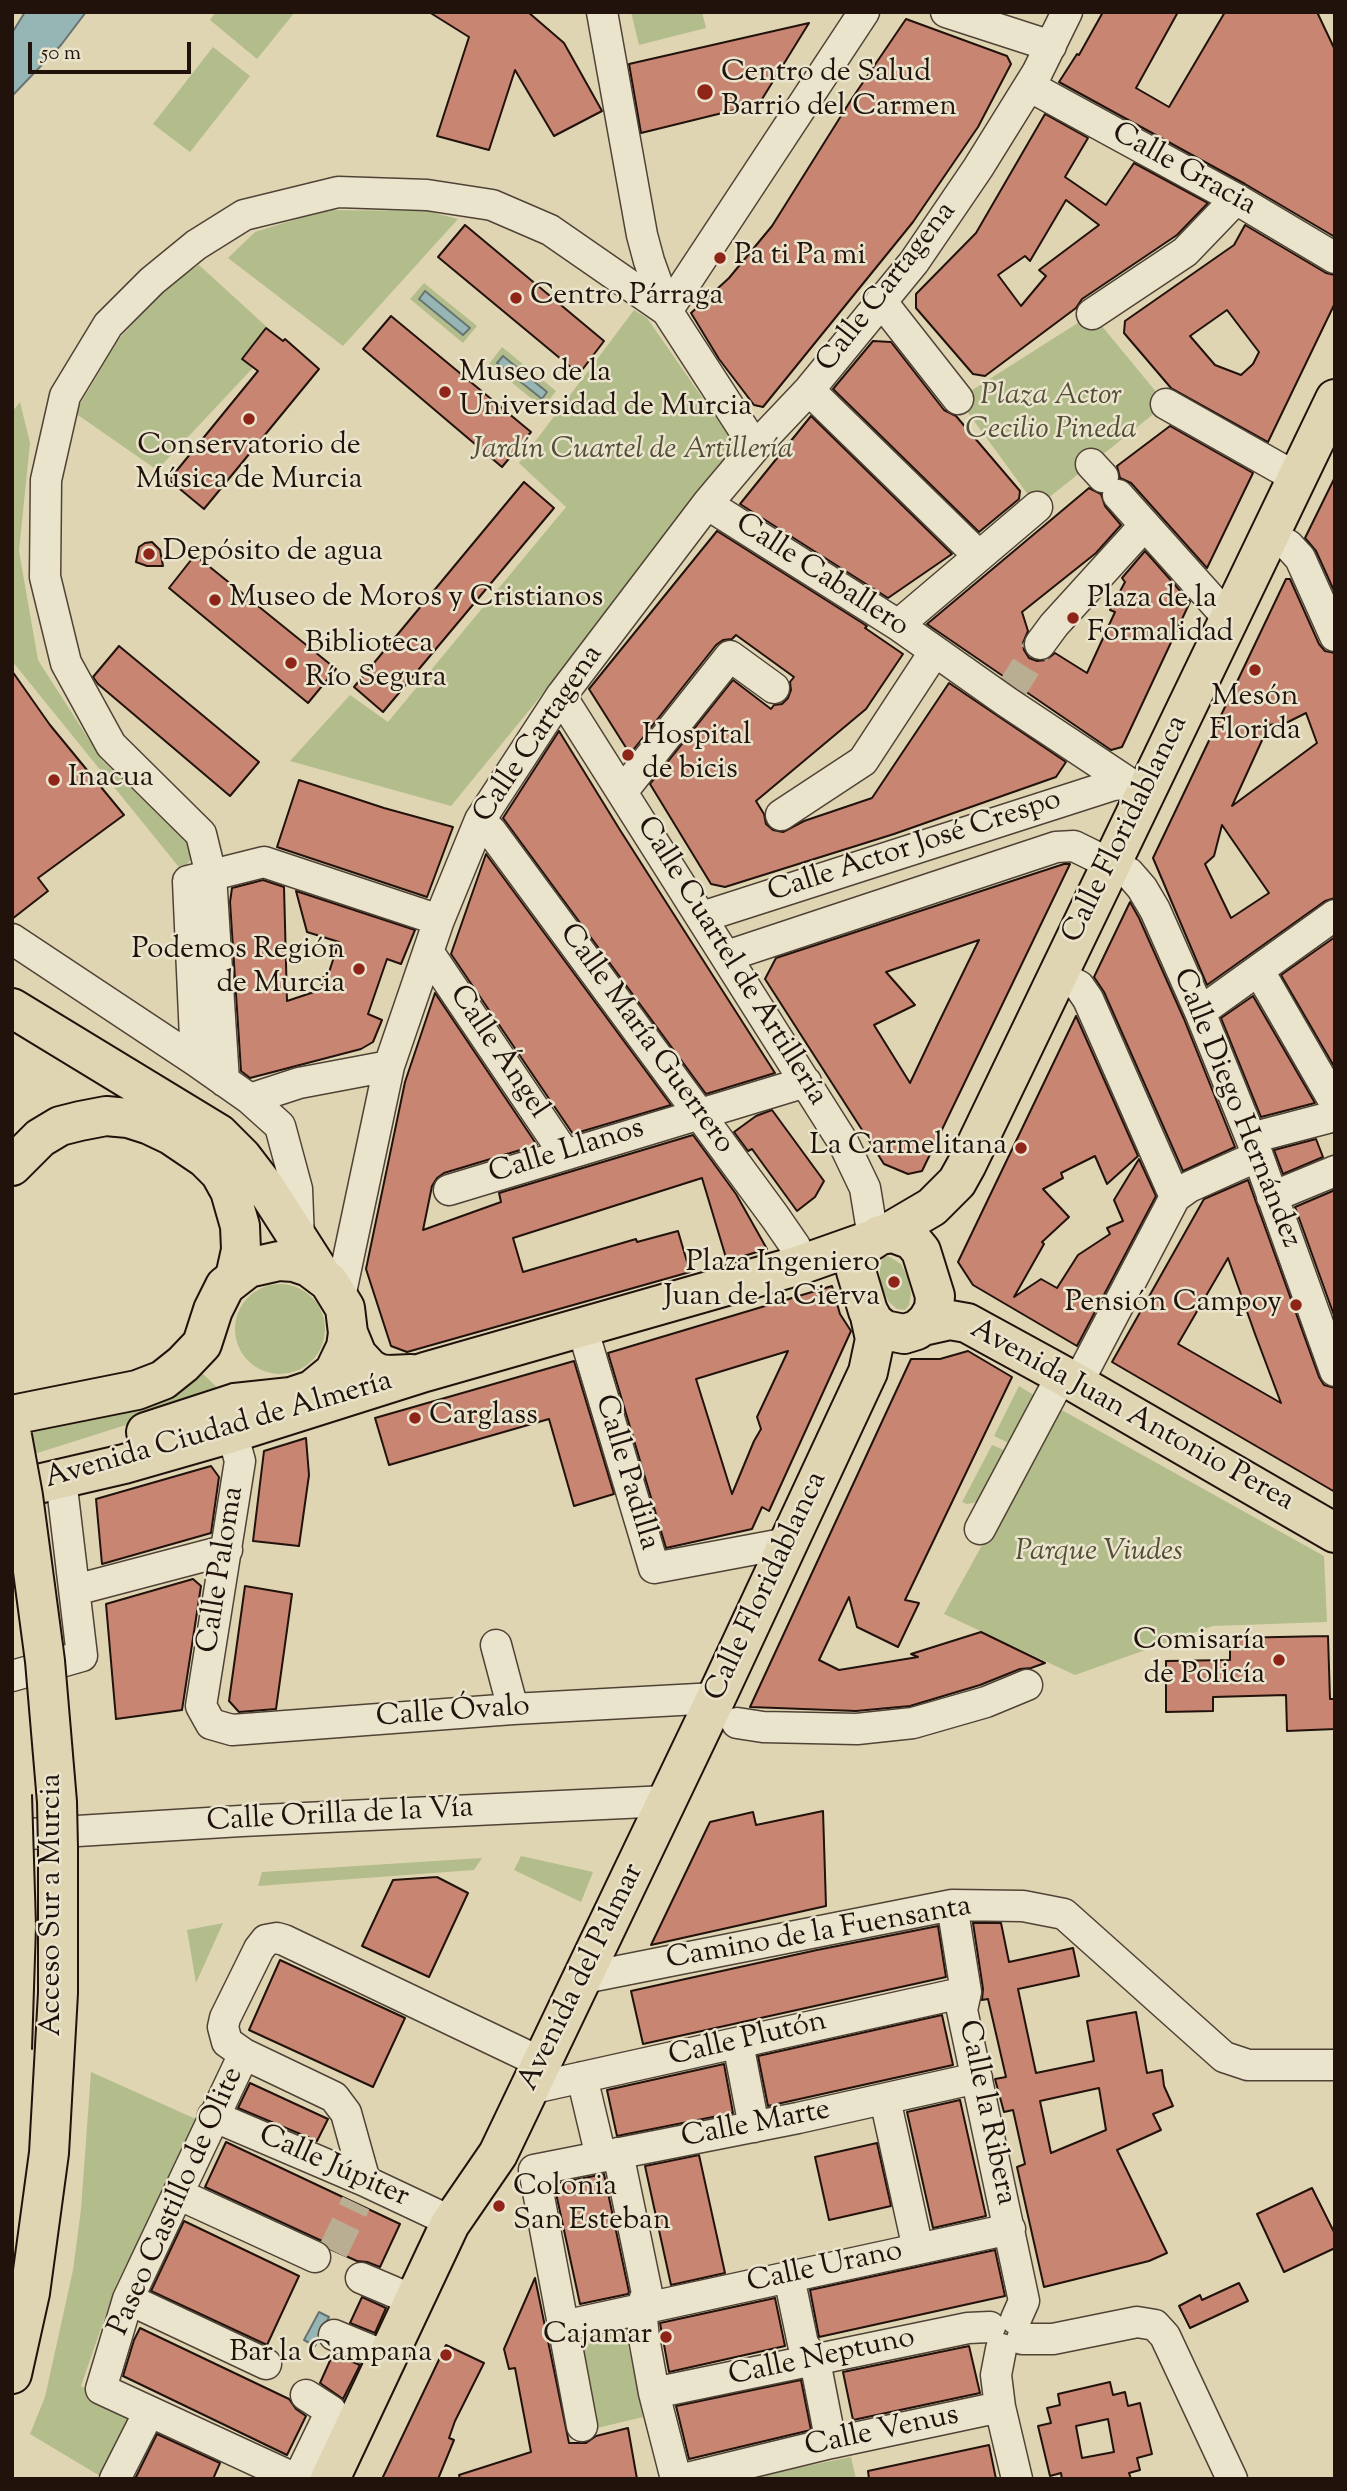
<!DOCTYPE html>
<meta charset="utf-8">
<style>
body{margin:0}
#map{position:relative;width:1347px;height:2491px;overflow:hidden;background:#dfd5b2;font-family:"Sorts Mill Goudy",serif}
canvas{display:block}
.frame{position:absolute;inset:0;border:14px solid #21120c;pointer-events:none}
.scale{position:absolute;left:28px;top:42px;width:163px;height:32px;box-sizing:border-box;border:4px solid #21120c;border-top:0;padding-left:9px;font-size:21px;line-height:24px;white-space:nowrap;color:#21120c;-webkit-text-stroke:5px #eae4cd;paint-order:stroke}
</style>
<div id="map">
<canvas width="1347" height="2491"></canvas>
<div class="frame"></div>
<div class="scale">50 m</div>
</div>
<script>
const ctx = document.querySelector('canvas').getContext('2d');
ctx.lineJoin = 'round';
function fill(path, color) {
  ctx.fillStyle = color;
  ctx.fill(path, 'evenodd');
}
function shape(rows) {
  const path = new Path2D();
  for (const r of rows) {
    if (r.length === 3) {
      path.moveTo(r[0] + r[2], r[1]);
      path.arc(r[0], r[1], r[2], 0, 2 * Math.PI);
      continue;
    }
    path.moveTo(r[0], r[1]);
    for (let i = 2; i < r.length; i += 2) path.lineTo(r[i], r[i + 1]);
  }
  return path;
}
function strokePath(path, color, width, dash) {
  ctx.strokeStyle = color;
  ctx.lineWidth = width;
  ctx.lineCap = dash ? 'butt' : 'round';
  ctx.setLineDash(dash || []);
  ctx.stroke(path);
}
function drawText(font, color, halo, rows, align = 'center') {
  ctx.font = font + ' "Sorts Mill Goudy",serif';
  ctx.lineWidth = 5;
  ctx.setLineDash([]);
  ctx.textBaseline = 'middle';
  ctx.strokeStyle = halo;
  ctx.fillStyle = color;
  for (const [text, x, y, turn = 0] of rows) {
    ctx.save();
    ctx.translate(x, y);
    ctx.rotate((+turn || 0) * Math.PI / 180);
    ctx.textAlign = isNaN(turn) ? turn : align;
    if (halo) ctx.strokeText(text, 0, 0);
    ctx.fillText(text, 0, 0);
    ctx.restore();
  }
}
fill(shape([
 [216,12,295,12,257,59,210,20],
 [631,12,702,12,706,28,639,45],
 [213,47,250,76,190,152,153,124],
 [325,210,427,211,458,219,343,346,228,258,255,232],
 [199,265,280,339,157,470,75,413,118,340,168,286],
 [424,283,477,326,463,343,410,299],
 [634,310,647,318,740,452,451,806,290,761,350,695,388,722,566,507,519,463],
 [1092,314,1166,404,1037,507,958,399],
 [502,347,556,391,543,408,489,364],
 [20,402,30,443,19,551,38,660,102,760,196,852,182,871,12,661,12,412],
 [888,1256,901,1264,908,1278,911,1294,909,1305,905,1310,897,1309,889,1302,880,1284,880,1265,883,1258],
 [280,1329,45],
 [202,1373,224,1394,12,1461,25,1425,181,1388],
 [1019,1386,1040,1399,1015,1446,994,1436],
 [1058,1408,1324,1556,1327,1622,1213,1626,1075,1675,944,1614],
 [992,1445,1011,1453,984,1501,967,1504,962,1502],
 [521,1856,593,1872,581,1902,514,1870],
 [482,1858,474,1870,258,1886,262,1872],
 [223,1923,196,1983,187,1930],
 [91,2072,198,2120,116,2285,81,2386,138,2418,105,2479,30,2434,45,2397,73,2270,81,2209],
 [625,2330,643,2417,589,2430,573,2341],
 [851,2457,856,2479,743,2479]
]), '#b3bd8b');
const water = shape([
 [25,12,86,12,61,45,12,96,12,33,25,12],
 [425,291,470,328,463,335,419,299,425,291],
 [503,356,547,392,542,399,497,363,503,356],
 [319,2312,329,2317,315,2346,304,2340,319,2312]
]);
fill(water, '#96b6b6');
strokePath(water, '#677472', 2);
const building = shape([
 [429,12,528,12,564,43,602,111,554,136,515,70,489,150,437,136,469,37,429,12],
 [1103,12,1178,12,1136,88,1169,107,1225,12,1317,12,1335,50,1335,237,1245,184,1059,82,1077,54,1079,55,1103,12],
 [906,19,1007,56,1011,64,978,127,913,222,763,407,754,405,719,359,691,313,729,278,772,226,851,100,906,19],
 [809,23,759,104,641,133,629,64,809,23],
 [1045,114,1088,138,1065,177,1106,205,1134,163,1208,203,1177,235,1082,299,1076,308,985,376,973,374,916,308,916,294,976,233,1045,114],
 [1066,200,1099,225,1039,270,1046,276,1021,306,998,275,1025,256,1030,261,1066,200],
 [465,225,604,341,579,374,438,257,465,225],
 [1245,225,1326,273,1335,275,1335,303,1268,442,1171,388,1124,333,1125,321,1234,245,1245,225],
 [1227,310,1259,352,1253,364,1241,375,1215,365,1190,336,1227,310],
 [391,316,531,432,502,467,363,349,391,316],
 [266,328,283,341,285,339,319,369,204,509,169,480,258,371,242,359,266,328],
 [873,341,891,342,944,410,956,416,1020,491,1019,499,979,532,833,389,873,341],
 [811,416,952,554,888,598,740,504,811,416],
 [1170,426,1253,473,1207,568,1131,483,1120,478,1117,466,1170,426],
 [1335,477,1335,593,1316,551,1305,538,1335,477],
 [524,482,554,508,383,712,354,687,524,482],
 [1089,488,1101,494,1105,506,1121,525,1096,553,1022,612,1028,631,1023,643,1024,650,1029,658,1037,661,1046,660,1055,653,1087,673,1115,612,1110,610,1125,582,1122,578,1145,551,1190,602,1122,747,1111,750,927,624,1089,488],
 [717,531,867,626,865,628,903,654,866,709,756,801,764,814,766,824,773,830,783,832,804,821,872,798,949,683,1066,762,1056,777,894,834,725,887,711,884,650,784,733,680,771,709,774,705,782,704,788,698,791,690,790,682,794,677,736,635,732,639,723,640,716,645,630,754,589,689,717,531],
 [152,542,160,550,163,566,147,566,136,562,139,547,145,543,152,542],
 [195,555,336,669,308,703,169,588,195,555],
 [1286,579,1290,579,1319,644,1325,651,1335,653,1335,898,1325,901,1207,985,1153,858,1286,579],
 [1306,713,1317,743,1232,806,1269,725,1288,722,1306,713],
 [1222,825,1269,893,1231,918,1205,864,1214,856,1222,825],
 [119,646,259,762,230,796,98,684,93,677,119,646],
 [12,671,50,725,124,815,38,878,48,891,12,919,12,671],
 [559,731,620,830,775,1073,706,1094,503,818,559,731],
 [299,780,384,808,453,827,427,897,277,847,299,780],
 [486,854,671,1105,573,1134,451,954,486,854],
 [1064,864,1070,864,922,1171,908,1174,884,1164,765,979,776,958,1064,864],
 [979,940,938,1024,910,1083,874,1025,915,1005,886,972,979,940],
 [263,880,284,887,287,1001,323,989,320,979,328,975,339,942,307,932,296,891,415,930,401,964,387,959,368,1014,382,1020,373,1042,361,1049,250,1078,241,1071,230,902,232,888,263,880],
 [1130,902,1139,918,1184,1019,1235,1147,1183,1171,1104,992,1094,977,1130,902],
 [1335,937,1335,1068,1281,975,1335,937],
 [435,993,537,1145,444,1173,437,1178,432,1186,423,1230,501,1202,499,1193,693,1135,736,1194,767,1249,727,1261,702,1178,513,1238,523,1272,636,1239,637,1242,678,1231,690,1272,407,1352,391,1346,366,1269,405,1082,435,993],
 [1253,996,1315,1103,1261,1117,1221,1018,1253,996],
 [1076,1016,1138,1156,1107,1184,1095,1156,1061,1173,1063,1178,1043,1189,1069,1217,1042,1242,1044,1244,1014,1297,1041,1279,1057,1288,1078,1255,1110,1234,1107,1228,1123,1221,1114,1200,1139,1159,1156,1196,1077,1346,973,1285,958,1262,1076,1016],
 [772,1110,824,1181,815,1197,797,1211,752,1149,748,1151,734,1132,756,1116,772,1110],
 [1316,1139,1323,1157,1283,1174,1274,1150,1316,1139],
 [1248,1180,1319,1377,1324,1385,1335,1388,1335,1492,1112,1362,1204,1199,1248,1180],
 [1228,1258,1255,1334,1281,1403,1178,1344,1228,1258],
 [1335,1190,1335,1318,1295,1207,1335,1190],
 [832,1286,840,1314,851,1331,769,1511,762,1507,752,1529,666,1548,608,1353,832,1286],
 [788,1351,757,1417,761,1429,754,1441,732,1494,696,1379,788,1351],
 [968,1351,1012,1377,905,1600,919,1603,898,1647,857,1627,849,1597,819,1660,839,1670,918,1657,911,1654,981,1632,1045,1663,1031,1668,1020,1669,980,1685,910,1706,856,1711,750,1707,911,1359,940,1359,968,1351],
 [574,1361,614,1494,574,1506,549,1419,389,1465,375,1418,574,1361],
 [306,1438,309,1475,299,1546,253,1541,264,1451,306,1438],
 [211,1466,219,1477,211,1533,102,1564,96,1499,211,1466],
 [193,1579,201,1586,182,1710,116,1719,106,1604,193,1579],
 [245,1586,292,1594,276,1709,239,1712,229,1701,245,1586],
 [1328,1636,1330,1699,1335,1699,1335,1729,1287,1731,1286,1695,1213,1697,1213,1711,1166,1712,1166,1661,1230,1660,1230,1638,1328,1636],
 [823,1811,826,1906,651,1945,710,1822,753,1812,756,1825,823,1811],
 [437,1877,468,1893,429,1977,362,1946,393,1880,437,1877],
 [973,1923,1001,1923,1009,1962,1073,1948,1079,1976,1018,1989,1036,2073,1094,2061,1087,2021,1136,2012,1147,2073,1162,2070,1164,2086,1173,2106,1153,2114,1161,2130,1117,2150,1167,2253,1149,2261,1044,2287,1017,2167,1025,2164,1013,2110,1004,2112,995,2079,1006,2077,988,1999,982,2000,983,1989,973,1923],
 [1099,2088,1106,2130,1051,2153,1040,2101,1099,2088],
 [938,1926,946,1977,643,2044,631,1991,817,1950,938,1926],
 [280,1960,405,2018,373,2087,249,2030,280,1960],
 [942,2015,953,2065,768,2106,758,2056,942,2015],
 [724,2064,733,2113,617,2136,607,2090,724,2064],
 [250,2083,328,2119,317,2141,238,2108,250,2083],
 [960,2100,986,2216,933,2228,907,2112,960,2100],
 [226,2142,400,2224,380,2267,367,2262,357,2261,330,2249,322,2241,205,2187,226,2142],
 [877,2143,891,2206,829,2220,815,2157,877,2143],
 [699,2155,725,2273,671,2285,645,2166,699,2155],
 [604,2174,629,2292,628,2294,580,2304,554,2184,604,2174],
 [1312,2188,1335,2234,1335,2248,1284,2272,1257,2214,1312,2188],
 [184,2221,299,2276,267,2345,151,2291,184,2221],
 [995,2250,1005,2296,819,2337,810,2290,995,2250],
 [535,2278,569,2443,586,2443,596,2436,628,2428,637,2479,460,2479,459,2475,531,2452,515,2368,509,2369,504,2349,535,2278],
 [1239,2283,1248,2301,1190,2328,1179,2306,1200,2295,1202,2300,1239,2283],
 [362,2297,386,2308,375,2333,350,2323,362,2297],
 [775,2298,785,2346,669,2372,660,2323,775,2298],
 [140,2328,289,2399,296,2409,306,2416,287,2455,123,2376,134,2340,140,2328],
 [446,2345,484,2363,455,2421,449,2438,454,2440,438,2479,382,2479,446,2345],
 [969,2346,980,2393,853,2420,843,2372,969,2346],
 [333,2354,360,2365,343,2399,320,2383,333,2354],
 [801,2380,811,2430,689,2459,676,2406,801,2380],
 [1110,2382,1113,2395,1125,2392,1128,2406,1140,2403,1152,2454,1137,2458,1140,2470,1129,2473,1131,2479,1062,2479,1061,2473,1050,2476,1038,2426,1051,2423,1047,2408,1060,2405,1058,2394,1110,2382],
 [1108,2419,1114,2452,1082,2458,1076,2426,1108,2419],
 [157,2434,220,2463,213,2479,135,2479,157,2434],
 [989,2445,996,2479,869,2479,868,2471,989,2445]
]);
fill(building, '#c88572');
strokePath(building, '#21120c', 2);
strokePath(shape([
 [1010,692,1040,644],
 [333,2251,356,2203]
]), '#b9ae91', 30, [30, 15]);
const minor = shape([
 [602,12,642,235,649,261,667,311,755,447],
 [946,12,1051,46],
 [1029,86,1236,199,1335,258],
 [881,301,958,399],
 [667,311,864,12],
 [1092,314,1185,252,1236,199],
 [809,390,979,556],
 [1166,404,1297,478],
 [1091,464,1103,477],
 [1118,495,1229,619],
 [707,504,898,625,1007,702,1129,783,1146,790],
 [1269,535,1288,545,1300,558,1335,636],
 [898,625,1037,507],
 [1040,644,1054,625,1144,526],
 [561,696,843,1142,865,1188,873,1237],
 [622,792,730,656,774,688],
 [781,815,863,761,935,651],
 [480,820,491,831,775,1217,795,1246,800,1265],
 [702,917,1113,785,1129,783],
 [12,939,196,1061,250,1099,280,1126,297,1189,299,1240],
 [429,953,564,1153],
 [727,956,1056,847,1074,846,1129,873,1142,888,1155,910,1200,1012,1258,1156,1335,1371],
 [1259,971,1335,1103],
 [1058,975,1079,986,1088,999,1175,1197],
 [1200,1012,1335,915],
 [196,1061,188,881,264,862,439,920],
 [224,1081,211,875,201,834,111,745,66,663,45,577,46,480,65,396,108,325,152,281,196,245,244,215,338,192,427,195,492,205,550,230,667,311],
 [250,1099,299,1083,389,1066],
 [1251,1138,1335,1116],
 [449,1190,806,1082],
 [1272,1197,1335,1171],
 [340,1297,389,1066,439,920,480,820,561,696,707,504,755,447,809,390,914,262,978,168,1037,73,1067,12],
 [582,1327,654,1568,788,1543],
 [1077,1384,1175,1197,1189,1187,1258,1156],
 [232,1433,240,1461,201,1706,211,1724,232,1730,513,1709,716,1698],
 [980,1529,1062,1375],
 [75,1590,227,1550],
 [496,1645,513,1709],
 [12,1676,82,1656,61,1479],
 [737,1723,763,1727,857,1729,913,1723,986,1702,1027,1685],
 [12,1835,241,1821,667,1801],
 [952,1905,966,1992,962,2010,1024,2301,1016,2319],
 [584,1978,952,1905,1023,1906,1064,1914,1224,2057,1248,2065,1335,2065],
 [738,2043,754,2127],
 [244,2054,128,2299,101,2389,296,2479],
 [582,2077,601,2157],
 [529,2089,966,1992],
 [885,2099,918,2249],
 [213,2116,365,2181,452,2222],
 [618,2153,647,2293,641,2309,644,2338,654,2393,676,2479],
 [534,2170,798,2118,977,2078],
 [534,2170,582,2426],
 [365,2181,346,2113,334,2097,244,2054,227,2042,223,2027,225,2018,259,1949,266,1940,277,1938,284,1940,542,2063],
 [178,2194,315,2257],
 [789,2277,803,2344,815,2361,831,2443],
 [361,2278,401,2295],
 [128,2299,266,2364],
 [563,2326,1010,2229],
 [334,2335,375,2352],
 [1022,2339,1053,2339,1137,2322,1155,2325,1165,2336,1232,2479],
 [1001,2349,996,2375,1000,2407,1017,2479],
 [654,2393,968,2328,990,2327],
 [115,2479,149,2412],
 [298,2479,331,2411,306,2395],
 [683,2479,831,2443,1000,2407]
]);
const major = shape([
 [893,1233,912,1240,921,1251,935,1296,934,1309,927,1321,917,1330,904,1334,884,1330,874,1322,868,1311,856,1271,857,1258,863,1246,880,1235,893,1233],
 [886,1234,932,1207,957,1182,967,1164,1335,399],
 [923,1326,950,1320,967,1323,1062,1375,1335,1533],
 [12,1415,137,1390,163,1380,183,1364,202,1344,213,1310,225,1286,248,1268,279,1261,294,1262,309,1267,329,1282,345,1308,348,1333,357,1355,370,1369,380,1374,389,1375,411,1374],
 [146,1432,235,1403,291,1397,312,1390,334,1372,346,1347,348,1333],
 [12,1490,124,1464,232,1433,425,1372,800,1265,868,1241],
 [330,2479,450,2224,498,2154,716,1698,868,1372,875,1339,870,1316]
]);
const highway = shape([
 [12,1008,219,1134,242,1157,265,1187,322,1276],
 [12,1166,40,1138,60,1126,80,1121,106,1116,128,1118,150,1125,171,1135,205,1158,220,1173,230,1191,240,1226,241,1250,235,1277],
 [12,2374,30,2293,49,2153,58,1993,58,1848]
]);
strokePath(minor, '#504336', 33);
strokePath(major, '#21120c', 42);
strokePath(highway, '#21120c', 42);
strokePath(minor, '#eae4cd', 30);
strokePath(major, '#dfd5b2', 38);
strokePath(highway, '#dfd5b2', 38);
const highwayBridge = shape([
 [12,1436,23,1496,45,1661,57,1802,58,1848],
 [12,1795,16,1926,12,2049]
]);
strokePath(highwayBridge, '#21120c', 42, []);
strokePath(highwayBridge, '#dfd5b2', 38);
for (const [x, y, r, color] of [
 [705,92,9,"#8f2418"],
 [720,258,7,"#8f2418"],
 [516,298,7,"#8f2418"],
 [445,392,7,"#8f2418"],
 [249,419,7,"#8f2418"],
 [149,554,7,"#8f2418"],
 [215,600,7,"#8f2418"],
 [1073,618,7,"#8f2418"],
 [291,663,7,"#8f2418"],
 [1255,670,7,"#8f2418"],
 [628,755,7,"#8f2418"],
 [54,780,7,"#8f2418"],
 [359,969,7,"#8f2418"],
 [1021,1148,7,"#8f2418"],
 [894,1282,7,"#8f2418"],
 [1296,1305,7,"#8f2418"],
 [415,1418,7,"#8f2418"],
 [1279,1660,7,"#8f2418"],
 [499,2206,7,"#8f2418"],
 [666,2337,7,"#8f2418"],
 [446,2355,7,"#8f2418"]
]) {
  const dot = new Path2D();
  dot.arc(x, y, r, 0, 2 * Math.PI);
  ctx.fillStyle = color;
  ctx.fill(dot);
  strokePath(dot, '#eae4cd', 2.5);
}
drawText('30px', '#21120c', '#eae4cd', [
 ["Centro de Salud",721,75],
 ["Barrio del Carmen",721,109],
 ["Pa ti Pa mi",734,258],
 ["Centro Párraga",530,298],
 ["Museo de la",459,375],
 ["Universidad de Murcia",459,409],
 ["Conservatorio de",249,448,"center"],
 ["Música de Murcia",249,482,"center"],
 ["Depósito de agua",163,554],
 ["Museo de Moros y Cristianos",229,600],
 ["Plaza de la",1087,601],
 ["Formalidad",1087,635],
 ["Biblioteca",305,646],
 ["Río Segura",305,680],
 ["Mesón",1255,699,"center"],
 ["Florida",1255,733,"center"],
 ["Hospital",642,738],
 ["de bicis",642,772],
 ["Inacua",68,780],
 ["Podemos Región",345,952,"right"],
 ["de Murcia",345,986,"right"],
 ["La Carmelitana",1007,1148,"right"],
 ["Plaza Ingeniero",880,1265,"right"],
 ["Juan de la Cierva",880,1299,"right"],
 ["Pensión Campoy",1282,1305,"right"],
 ["Carglass",429,1418],
 ["Comisaría",1265,1643,"right"],
 ["de Policía",1265,1677,"right"],
 ["Colonia",513,2189],
 ["San Esteban",513,2223],
 ["Cajamar",652,2337,"right"],
 ["Bar la Campana",432,2355,"right"]
], 'left');
drawText('30px', '#21120c', '#eae4cd', [
 ["Calle Gracia",1183,171,29],
 ["Calle Cartagena",888,288,-52],
 ["Calle Caballero",821,577,33],
 ["Calle Cartagena",540,735,-56],
 ["Calle Floridablanca",1127,830,-64],
 ["Calle Actor José Crespo",915,848,-18],
 ["Calle Cuartel de Artillería",730,962,58],
 ["Calle María Guerrero",645,1040,54],
 ["Calle Ángel",497,1053,56],
 ["Calle Diego Hernández",1235,1109,68],
 ["Calle Llanos",567,1153,-17],
 ["Avenida Juan Antonio Perea",1131,1417,29],
 ["Avenida Ciudad de Almería",219,1432,-16],
 ["Calle Padilla",625,1473,73],
 ["Calle Paloma",223,1570,-81],
 ["Calle Floridablanca",768,1587,-65],
 ["Calle Óvalo",453,1714,-4],
 ["Calle Orilla de la Vía",340,1817,-3],
 ["Acceso Sur a Murcia",54,1905,-90],
 ["Camino de la Fuensanta",819,1935,-10],
 ["Avenida del Palmar",583,1978,-64],
 ["Calle Plutón",748,2041,-13],
 ["Calle la Ribera",985,2113,78],
 ["Calle Marte",756,2126,-11],
 ["Calle Júpiter",333,2168,24],
 ["Paseo Castillo de Olite",178,2202,-66],
 ["Calle Urano",825,2269,-12],
 ["Calle Neptuno",822,2359,-12],
 ["Calle Venus",882,2433,-12]
]);
drawText('italic 30px', '#544e38', '#eae4cd', [
 ["Plaza Actor",1051,398],
 ["Cecilio Pineda",1051,432],
 ["Jardín Cuartel de Artillería",632,452],
 ["Parque Viudes",1099,1554]
]);
</script>
